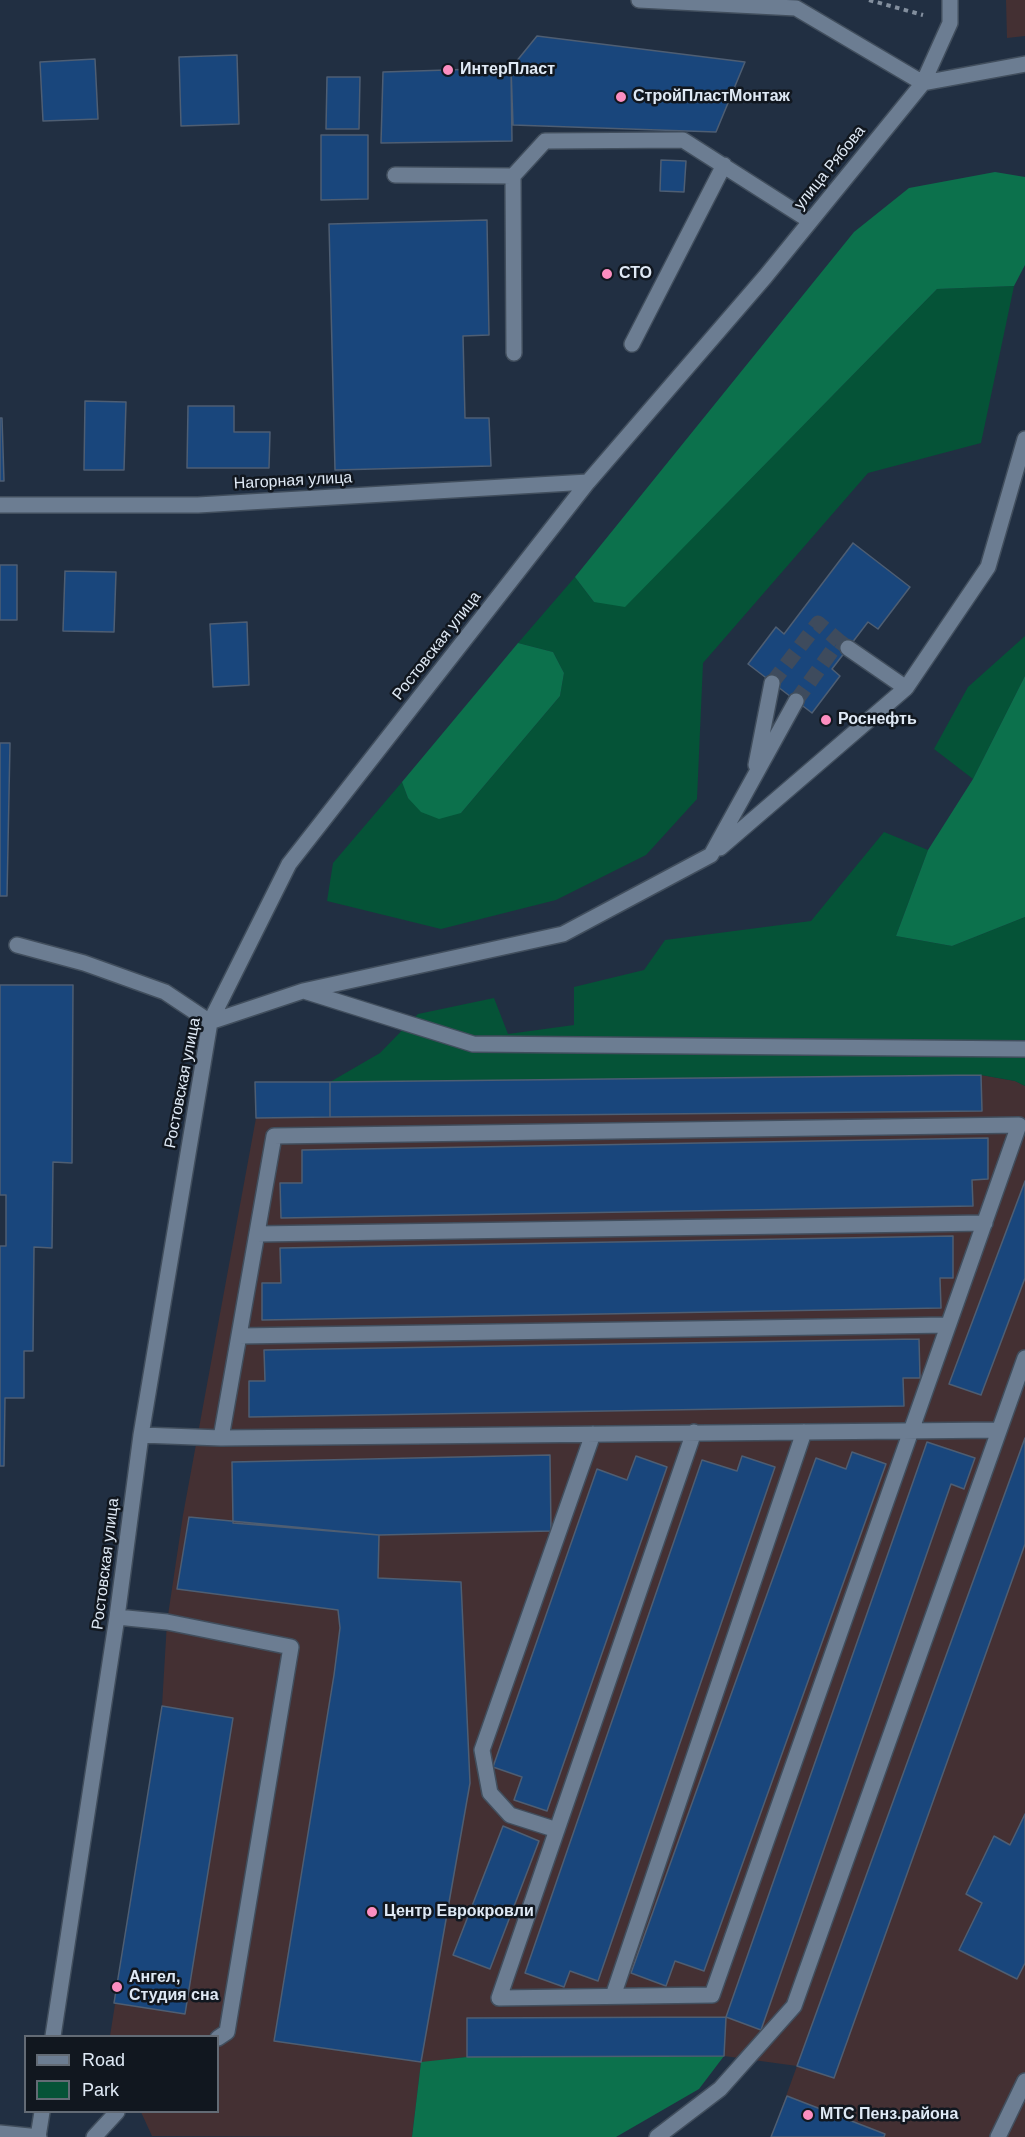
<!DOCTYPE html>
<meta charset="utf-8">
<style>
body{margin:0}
#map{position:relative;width:1025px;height:2137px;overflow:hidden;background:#212f42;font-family:Helvetica,sans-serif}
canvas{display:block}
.legend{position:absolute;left:24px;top:2035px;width:195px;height:78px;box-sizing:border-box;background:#11171f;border:2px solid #636b75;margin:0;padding:8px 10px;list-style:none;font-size:18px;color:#dfe9f5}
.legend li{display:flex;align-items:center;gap:12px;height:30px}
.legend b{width:30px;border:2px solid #636b75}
</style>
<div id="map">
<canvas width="1025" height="2137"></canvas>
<ul class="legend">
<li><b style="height:8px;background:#6c7d92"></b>Road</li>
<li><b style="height:16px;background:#055337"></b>Park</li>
</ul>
</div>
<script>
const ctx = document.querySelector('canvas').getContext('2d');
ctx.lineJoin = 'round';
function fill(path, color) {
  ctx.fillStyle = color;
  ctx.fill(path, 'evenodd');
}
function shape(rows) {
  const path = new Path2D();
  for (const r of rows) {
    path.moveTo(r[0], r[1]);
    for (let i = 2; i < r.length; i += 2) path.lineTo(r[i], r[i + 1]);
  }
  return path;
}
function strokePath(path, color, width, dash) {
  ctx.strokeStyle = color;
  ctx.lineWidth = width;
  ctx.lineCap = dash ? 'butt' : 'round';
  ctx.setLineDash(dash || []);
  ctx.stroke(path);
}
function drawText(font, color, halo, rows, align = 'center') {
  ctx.font = font + ' Helvetica,sans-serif';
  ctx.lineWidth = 5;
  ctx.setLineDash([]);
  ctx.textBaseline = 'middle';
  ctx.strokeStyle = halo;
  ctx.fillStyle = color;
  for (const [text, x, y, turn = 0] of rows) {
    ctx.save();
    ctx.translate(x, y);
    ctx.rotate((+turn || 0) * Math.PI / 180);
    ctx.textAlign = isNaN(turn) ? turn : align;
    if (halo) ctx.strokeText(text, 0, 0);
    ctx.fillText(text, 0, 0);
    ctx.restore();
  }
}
fill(shape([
 [1006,0,1025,0,1025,36,1007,38],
 [981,1075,1015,1081,1025,1086,1025,2137,771,2137,797,2066,724,2056,467,2057,421,2063,412,2137,152,2136,141,2112,218,2112,218,2036,110,2036,162,1706,167,1622,183,1515,256,1118,330,1117,330,1082]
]), '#443033');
fill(shape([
 [1014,286,981,443,868,473,703,663,697,799,646,855,556,900,441,929,327,901,333,863,402,782,408,798,461,813,560,696,564,673,553,652,518,643,575,577,594,602,712,518,937,289],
 [1025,636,1025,676,973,779,934,749,968,687],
 [884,832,928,850,896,936,952,946,1025,917,1025,1086,1015,1081,981,1075,330,1082,380,1053,418,1014,494,998,508,1034,574,1025,574,987,644,970,665,940,811,921]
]), '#055337');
fill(shape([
 [995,172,1025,177,1025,265,1014,286,937,289,625,607,594,602,575,577,854,232,909,188],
 [518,643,553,652,564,673,560,696,461,813,439,819,421,812,408,798,402,782],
 [1025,676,1025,917,952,946,896,936,928,850,973,779],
 [724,2056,699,2089,616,2137,412,2137,421,2062,467,2057]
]), '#0c714c');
const building = shape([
 [537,36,745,62,716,132,513,125,511,68,537,36],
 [237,55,239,124,181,126,179,57,237,55],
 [95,59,98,119,43,121,40,62,95,59],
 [511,68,512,141,381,143,383,72,511,68],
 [327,77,360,77,359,129,326,129,327,77],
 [321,135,368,135,368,199,321,200,321,135],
 [661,160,686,161,684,192,660,191,661,160],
 [487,220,489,335,463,336,465,418,489,418,491,466,335,470,329,224,487,220],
 [85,401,126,402,124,470,84,470,85,401],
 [188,406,234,406,234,432,270,432,269,468,187,468,188,406],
 [0,418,2,418,4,481,0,481,0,418],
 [853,543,910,587,878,629,868,622,832,669,840,676,812,713,748,664,776,627,784,634,853,543],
 [0,565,17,565,17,620,0,620,0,565],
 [65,571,116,572,114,632,63,631,65,571],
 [247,622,249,685,213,687,210,624,247,622],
 [0,743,10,743,7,896,0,896,0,743],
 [0,985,73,985,72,1163,53,1162,52,1248,34,1247,33,1351,24,1351,24,1398,5,1398,4,1466,0,1466,0,1246,6,1246,6,1195,0,1195,0,985],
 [981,1075,982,1111,330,1117,330,1082,981,1075],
 [255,1082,330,1082,330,1117,256,1118,255,1082],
 [988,1138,988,1179,972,1180,973,1206,281,1218,280,1183,302,1183,302,1150,988,1138],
 [1025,1181,1025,1278,981,1395,949,1384,1025,1181],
 [953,1236,953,1278,940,1278,941,1308,262,1320,262,1283,281,1283,280,1248,953,1236],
 [919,1339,920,1378,903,1378,904,1406,249,1417,249,1381,265,1381,264,1350,919,1339],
 [1025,1438,1025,1544,834,2078,797,2066,1025,1438],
 [927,1442,975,1458,964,1489,951,1484,761,2030,726,2017,927,1442],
 [852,1452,886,1464,704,1971,675,1961,666,1986,631,1973,816,1458,846,1469,852,1452],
 [550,1455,551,1531,379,1535,233,1523,232,1462,550,1455],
 [636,1456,667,1467,547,1811,514,1800,522,1777,493,1767,597,1469,627,1480,636,1456],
 [742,1456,775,1467,598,1981,570,1971,564,1987,525,1973,702,1460,737,1471,742,1456],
 [189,1517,379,1535,378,1578,461,1582,470,1783,421,2062,274,2041,334,1675,340,1628,338,1610,177,1589,189,1517],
 [162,1706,233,1718,185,2014,114,2003,162,1706],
 [1025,1814,1025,1963,1017,1979,959,1950,982,1903,966,1894,994,1836,1010,1845,1025,1814],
 [503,1826,539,1841,490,1969,453,1955,503,1826],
 [726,2017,724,2056,467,2057,467,2018,726,2017],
 [787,2096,885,2134,884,2137,771,2137,787,2096]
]);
fill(building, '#19467c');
strokePath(building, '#4e5e73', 1.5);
strokePath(shape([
 [772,683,818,623,839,641],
 [796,701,839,641,847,647]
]), '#3e4b5d', 15, [15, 8]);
const minor = shape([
 [639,0,796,8,923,83,950,23,950,0],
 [395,175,513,176],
 [632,344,724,165],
 [514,353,513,176,545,141,683,140,810,221],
 [0,505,198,505,588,482],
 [848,648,906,688,988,567,1025,439],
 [756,765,772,683],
 [720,848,906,688],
 [17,945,84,963,165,992,210,1022,303,991,563,934,711,855,796,701],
 [304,991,473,1044,1025,1049],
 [257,1234,985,1223],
 [239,1336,948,1325],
 [141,1435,221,1438,999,1430],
 [221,1438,274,1136,1019,1125,712,1995,499,1998,694,1432],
 [117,1617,167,1622,291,1647,227,2032,218,2038],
 [557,1830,510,1815,490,1793,482,1750,593,1434],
 [613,1996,804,1432],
 [53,2036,117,1617,141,1435,210,1022,289,864,588,482,765,277,923,83,1025,64],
 [0,2133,39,2137],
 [38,2137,42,2112],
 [94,2137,117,2112],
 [657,2137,720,2089,794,2006,1025,1358],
 [998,2137,1025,2081]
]);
strokePath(minor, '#414e5d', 18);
strokePath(shape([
 [869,0,923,15]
]), '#838f9e', 4, [4.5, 4.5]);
strokePath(minor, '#6c7d92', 15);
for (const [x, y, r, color] of [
 [448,70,6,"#fd8ec0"],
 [621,97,6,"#fd8ec0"],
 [607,274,6,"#fd8ec0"],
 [826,720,6,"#fd8ec0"],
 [372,1912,6,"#fd8ec0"],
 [117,1987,6,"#fd8ec0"],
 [808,2115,6,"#fd8ec0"]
]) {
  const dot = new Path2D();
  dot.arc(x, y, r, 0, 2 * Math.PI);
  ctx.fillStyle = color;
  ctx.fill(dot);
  strokePath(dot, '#11171f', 2);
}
drawText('bold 16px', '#dfe9f5', '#11171f', [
 ["ИнтерПласт",460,70],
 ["СтройПластМонтаж",633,97],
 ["СТО",619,274],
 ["Роснефть",838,720],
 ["Центр Еврокровли",384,1912],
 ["Ангел,",129,1978],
 ["Студия сна",129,1996],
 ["МТС Пенз.района",820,2115]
], 'left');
drawText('16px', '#dfe9f5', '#11171f', [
 ["улица Рябова",830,168,-51],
 ["Нагорная улица",293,481,-3],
 ["Ростовская улица",437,646,-52],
 ["Ростовская улица",183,1083,-79],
 ["Ростовская улица",106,1564,-83]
]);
</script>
